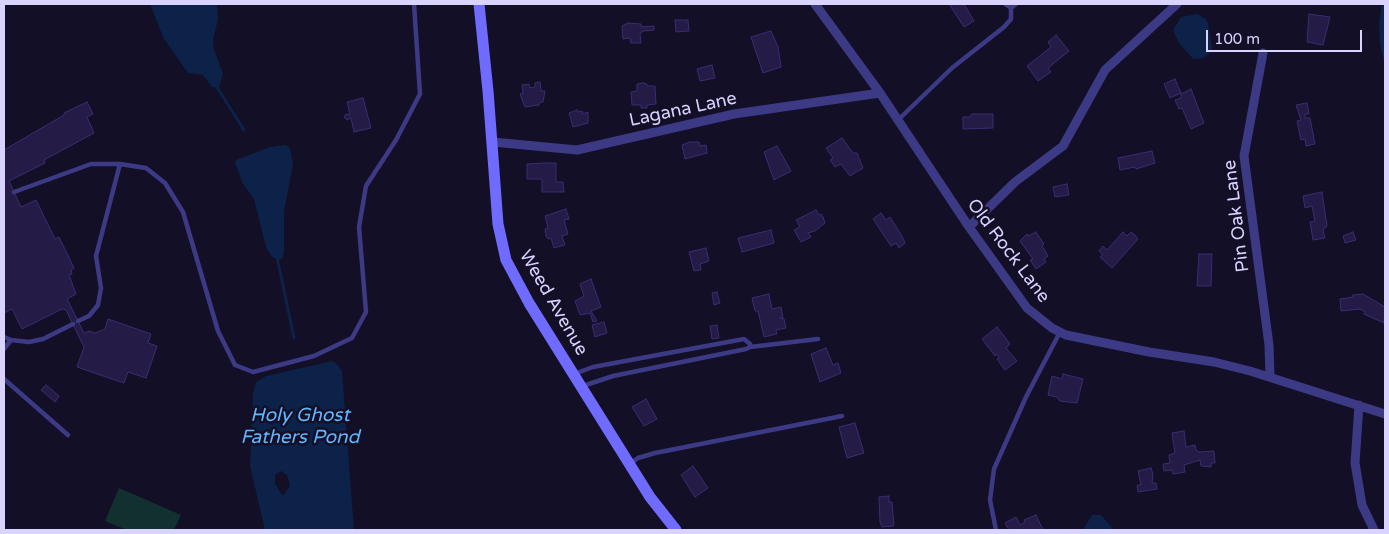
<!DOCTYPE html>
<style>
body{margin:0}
#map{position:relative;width:1389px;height:534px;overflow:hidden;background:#130f26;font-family:"Varela Round",sans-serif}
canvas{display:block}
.frame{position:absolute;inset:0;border:5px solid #d9d4ff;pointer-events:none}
.scale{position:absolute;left:1206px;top:30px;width:156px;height:22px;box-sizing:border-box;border:2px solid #d9d4ff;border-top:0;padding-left:6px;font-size:15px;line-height:18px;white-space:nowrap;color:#d9d4ff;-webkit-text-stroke:4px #130f26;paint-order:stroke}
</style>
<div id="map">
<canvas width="1389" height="534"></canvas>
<div class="frame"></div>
<div class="scale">100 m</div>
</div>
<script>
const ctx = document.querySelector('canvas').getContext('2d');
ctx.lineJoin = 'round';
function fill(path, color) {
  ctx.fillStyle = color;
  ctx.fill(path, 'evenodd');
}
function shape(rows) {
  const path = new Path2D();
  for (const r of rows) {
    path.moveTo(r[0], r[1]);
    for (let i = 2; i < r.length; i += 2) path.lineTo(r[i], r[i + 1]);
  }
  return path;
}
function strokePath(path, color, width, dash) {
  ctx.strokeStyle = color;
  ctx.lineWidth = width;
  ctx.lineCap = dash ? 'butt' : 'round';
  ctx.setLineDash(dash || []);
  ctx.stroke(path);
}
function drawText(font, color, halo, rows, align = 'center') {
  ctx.font = font + ' "Varela Round",sans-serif';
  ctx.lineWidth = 5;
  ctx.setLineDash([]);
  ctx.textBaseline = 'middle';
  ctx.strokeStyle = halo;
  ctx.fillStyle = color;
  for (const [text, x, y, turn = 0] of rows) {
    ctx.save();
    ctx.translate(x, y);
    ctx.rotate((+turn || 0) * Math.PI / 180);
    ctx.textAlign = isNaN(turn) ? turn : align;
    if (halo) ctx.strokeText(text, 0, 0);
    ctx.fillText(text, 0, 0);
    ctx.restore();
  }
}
fill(shape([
 [119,488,181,515,174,530,127,530,105,521]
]), '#12302f');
fill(shape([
 [150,4,217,4,218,20,213,39,214,50,223,73,219,88,212,87,203,75,188,73,164,39],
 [1382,4,1385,4,1385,66,1380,45,1379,23],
 [1197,14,1206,19,1208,23,1212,47,1211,52,1203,58,1193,59,1179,43,1173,30,1181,17],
 [285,145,290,148,293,165,284,211,284,252,282,259,279,260,272,257,266,247,254,199,243,184,235,163,236,160,270,147],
 [332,361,336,363,342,371,354,530,265,530,250,466,253,394,256,382,266,376],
 [281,471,287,475,290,486,284,495,281,494,275,483,275,475],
 [1092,515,1101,515,1114,530,1083,530]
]), '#0c2248');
strokePath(shape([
 [215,84,244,130],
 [277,257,294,338]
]), '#0c2248', 3);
const building = shape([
 [949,4,964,4,974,21,964,27,949,4],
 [1309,14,1330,17,1323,45,1307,42,1309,14],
 [675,20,688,20,689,31,676,32,675,20],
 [628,23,641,24,641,27,654,26,654,30,643,31,640,34,641,43,631,43,630,38,623,39,622,26,628,23],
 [771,31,778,47,781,67,763,73,751,37,771,31],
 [1056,35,1069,51,1048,68,1051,72,1038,81,1027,66,1051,47,1048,42,1056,35],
 [712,65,715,78,700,81,697,69,712,65],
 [1175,79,1181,93,1170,98,1164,84,1175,79],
 [540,82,541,91,545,91,543,102,539,103,539,105,525,107,520,94,523,93,522,85,529,84,530,88,535,87,535,83,540,82],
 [643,83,647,84,647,86,655,86,656,104,647,105,647,108,641,108,641,105,632,105,631,92,637,91,637,84,643,83],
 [1191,89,1204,123,1191,129,1182,108,1179,109,1175,100,1181,98,1181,94,1191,89],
 [363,98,371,128,354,132,351,118,347,120,344,117,346,114,350,115,347,102,363,98],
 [87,102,93,114,87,117,94,133,44,160,45,163,9,181,21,207,36,200,55,239,59,237,74,268,71,270,72,274,69,275,76,294,67,299,84,333,89,331,95,333,105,329,108,319,151,334,148,343,157,346,146,378,128,372,124,383,77,367,84,347,66,310,62,309,22,329,12,309,4,313,4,150,64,115,64,113,87,102],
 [1307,103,1309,114,1305,114,1305,118,1310,118,1315,144,1306,146,1305,139,1301,140,1297,121,1301,120,1296,105,1307,103],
 [577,110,578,112,582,111,583,114,588,112,588,123,573,127,569,113,577,110],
 [972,114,993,114,993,128,963,129,963,117,970,117,972,114],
 [842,138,853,153,857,153,863,168,850,176,841,164,835,167,830,160,833,158,826,148,842,138],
 [690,142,699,142,700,146,706,145,707,153,685,159,682,145,690,142],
 [777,146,791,171,774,180,764,152,777,146],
 [1152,151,1155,163,1136,169,1135,167,1120,170,1118,158,1152,151],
 [545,163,556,163,556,182,563,182,564,192,542,192,542,179,527,179,527,164,545,163],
 [1067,184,1069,195,1055,197,1053,187,1067,184],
 [1322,192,1327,226,1323,230,1325,238,1313,240,1310,222,1315,221,1312,206,1305,208,1303,196,1322,192],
 [566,209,569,219,564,220,568,234,562,236,565,245,554,248,551,238,548,239,546,236,545,229,548,228,545,216,566,209],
 [816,210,819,215,821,214,823,217,825,223,815,231,808,233,811,237,801,242,794,230,800,227,796,220,816,210],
 [881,213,886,220,890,217,903,238,905,243,899,248,896,243,891,246,873,219,881,213],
 [771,230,774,243,742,252,738,238,771,230],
 [1036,232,1044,244,1042,246,1048,256,1044,259,1046,262,1036,269,1030,260,1033,259,1020,241,1027,234,1028,236,1036,232],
 [1123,232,1127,236,1131,232,1134,234,1138,239,1112,268,1100,257,1103,255,1099,251,1103,246,1107,250,1123,232],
 [1353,232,1356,240,1345,243,1343,236,1353,232],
 [706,248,709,261,700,264,701,270,694,271,689,252,706,248],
 [1199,254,1212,254,1211,286,1197,286,1199,254],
 [591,279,601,307,591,311,597,321,593,322,590,313,580,315,575,301,584,296,580,284,591,279],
 [717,292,720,303,714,305,712,293,717,292],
 [769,294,772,309,781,307,783,318,780,318,784,319,786,328,776,330,777,334,764,337,758,311,755,311,752,298,769,294],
 [1353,295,1363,294,1385,307,1384,323,1364,314,1365,312,1360,309,1341,311,1340,299,1353,297,1353,295],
 [604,322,607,333,595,337,592,325,604,322],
 [717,325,719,338,712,339,710,326,717,325],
 [997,327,1010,344,1006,348,1017,361,1005,370,997,359,999,357,997,354,995,356,982,339,997,327],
 [826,348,833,365,838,363,841,373,820,382,811,354,826,348],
 [1063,374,1083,379,1077,403,1060,401,1057,397,1048,395,1052,376,1062,379,1063,374],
 [46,385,59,396,55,402,41,390,46,385],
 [646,399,657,419,644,426,632,407,646,399],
 [855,423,864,453,847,458,839,427,855,423],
 [1184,431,1186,447,1195,445,1196,450,1199,452,1214,451,1215,463,1211,463,1211,467,1201,466,1200,460,1184,465,1185,472,1173,474,1172,470,1164,471,1163,464,1170,463,1169,455,1175,453,1172,433,1184,431],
 [693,466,708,488,695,497,681,475,693,466],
 [1151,468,1153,474,1152,483,1156,483,1157,489,1138,492,1137,485,1141,485,1138,471,1151,468],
 [889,496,889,502,892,502,894,526,882,527,880,522,879,497,889,496],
 [1036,515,1043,530,1009,530,1005,523,1016,517,1020,525,1025,522,1024,520,1036,515]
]);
fill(building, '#241b47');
strokePath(building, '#3b2d73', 1);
strokePath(shape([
 [1005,4,1011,8],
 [1011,8,1016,4],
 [898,120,952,68,1004,27,1011,19,1011,8],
 [14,192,91,164,120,164,146,168,165,183,183,212,218,331,235,365,253,372,314,356,352,338,366,312,359,227,366,186,396,140,420,94,414,4],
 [78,321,89,316,98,305,101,288,96,256,120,164],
 [4,337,11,340,29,342,43,339,73,324],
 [750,347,818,339],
 [4,349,11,340],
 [574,374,593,367,744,339,750,344,750,347,746,349,613,376,583,386],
 [4,379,68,435],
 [630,464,638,458,655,453,842,416],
 [996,530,990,500,994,469,1026,397,1060,332]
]), '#3d3a85', 4.5);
strokePath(shape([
 [815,4,880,93,969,227,1027,308,1052,328,1066,335,1149,352,1214,362,1250,371,1385,414],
 [1263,53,1244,156,1269,345,1270,377],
 [493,142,577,150,734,114,880,93],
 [969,227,1015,182,1063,146,1105,70,1177,4],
 [1359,405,1355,463,1362,505,1374,530]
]), '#3d3a85', 9);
strokePath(shape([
 [479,4,488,91,498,224,506,260,529,303,650,497,676,530]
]), '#6f6bff', 11);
drawText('18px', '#d9d4ff', '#130f26', [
 ["Lagana Lane",683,110,-12],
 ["Pin Oak Lane",1237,216,-97],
 ["Old Rock Lane",1008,251,53],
 ["Weed Avenue",553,303,60]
]);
drawText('italic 19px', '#62b6ff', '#130f26', [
 ["Holy Ghost",300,416],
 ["Fathers Pond",300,438]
]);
</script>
